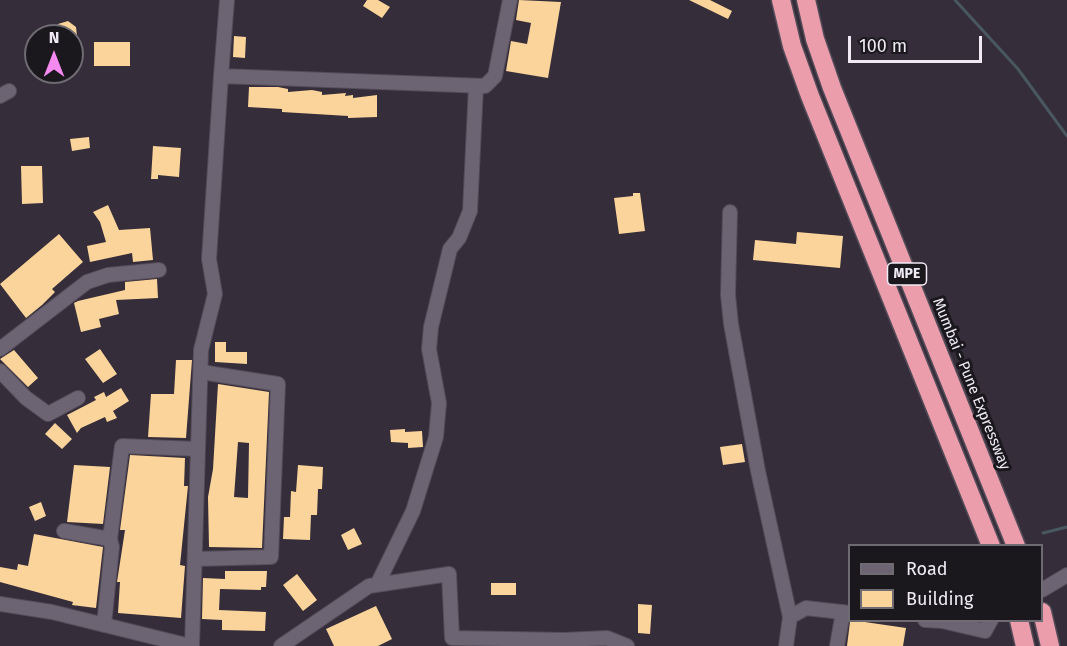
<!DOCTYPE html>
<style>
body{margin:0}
#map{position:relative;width:1067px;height:646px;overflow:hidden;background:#352d3a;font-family:"Fira Sans",sans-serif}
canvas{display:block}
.legend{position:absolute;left:848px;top:544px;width:195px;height:78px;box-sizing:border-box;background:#1a171d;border:2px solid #6f6b73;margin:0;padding:8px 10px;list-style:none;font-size:18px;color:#efeaf3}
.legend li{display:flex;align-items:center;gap:12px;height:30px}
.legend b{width:30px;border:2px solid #6f6b73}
.north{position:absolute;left:24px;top:24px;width:60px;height:60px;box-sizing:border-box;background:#1a171d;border:2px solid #6f6b73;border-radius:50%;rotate:0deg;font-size:16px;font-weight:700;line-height:24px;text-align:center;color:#efeaf3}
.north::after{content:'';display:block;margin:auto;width:21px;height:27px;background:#f489f0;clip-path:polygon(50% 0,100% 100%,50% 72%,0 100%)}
.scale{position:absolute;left:848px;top:36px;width:134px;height:27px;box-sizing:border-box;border:3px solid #efeaf3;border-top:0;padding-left:8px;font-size:18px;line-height:21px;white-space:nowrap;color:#efeaf3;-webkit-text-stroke:4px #1a171d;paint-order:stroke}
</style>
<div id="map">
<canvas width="1067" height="646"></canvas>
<ul class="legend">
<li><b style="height:8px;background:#6d6473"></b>Road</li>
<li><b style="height:16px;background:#fbd49b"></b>Building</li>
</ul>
<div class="north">N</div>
<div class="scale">100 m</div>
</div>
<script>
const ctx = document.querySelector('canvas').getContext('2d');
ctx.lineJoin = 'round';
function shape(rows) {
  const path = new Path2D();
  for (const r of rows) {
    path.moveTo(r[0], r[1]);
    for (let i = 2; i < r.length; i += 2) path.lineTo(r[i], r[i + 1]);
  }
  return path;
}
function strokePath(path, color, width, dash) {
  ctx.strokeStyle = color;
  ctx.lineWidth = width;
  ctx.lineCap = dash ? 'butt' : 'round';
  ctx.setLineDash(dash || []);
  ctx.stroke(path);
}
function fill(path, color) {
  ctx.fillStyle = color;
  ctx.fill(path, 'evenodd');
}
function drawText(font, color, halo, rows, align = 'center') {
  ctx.font = font + ' "Fira Sans",sans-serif';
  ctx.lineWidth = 6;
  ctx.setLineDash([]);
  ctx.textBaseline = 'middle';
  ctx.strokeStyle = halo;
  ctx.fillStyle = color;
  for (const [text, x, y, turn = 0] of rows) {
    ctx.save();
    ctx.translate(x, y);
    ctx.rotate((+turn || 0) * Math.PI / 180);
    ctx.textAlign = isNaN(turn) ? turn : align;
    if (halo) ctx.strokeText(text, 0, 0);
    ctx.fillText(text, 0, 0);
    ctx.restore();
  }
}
strokePath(shape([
 [955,0,1018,69,1067,136],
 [1043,533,1067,527]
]), '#495860', 3);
fill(shape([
 [367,0,378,0,390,7,382,18,363,6],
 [519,0,561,2,548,78,506,71,511,41,527,44,531,23,516,20],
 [689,0,710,0,732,11,728,19],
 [68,21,76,27,77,36,54,36,58,24],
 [234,36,246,37,245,58,233,57],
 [94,42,130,42,130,66,94,66],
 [249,87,278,87,288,89,288,92,312,90,322,92,322,95,346,93,345,96,353,95,353,98,377,95,377,117,348,118,348,116,282,112,282,109,248,107],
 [89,137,90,148,72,151,70,139],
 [153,146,181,148,179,177,158,175,158,179,151,179],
 [21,166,42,166,43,203,22,204],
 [633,193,640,193,645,231,619,234,614,198,633,196],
 [108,205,119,230,150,228,153,260,133,262,132,253,90,262,87,246,106,242,100,222,93,212],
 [797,232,843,236,840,268,753,260,755,240,796,244],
 [59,234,83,262,52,289,55,292,42,305,26,318,0,284],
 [157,279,158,298,116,300,119,314,99,319,101,327,81,332,74,303,78,301,125,290,125,282],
 [215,342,226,342,226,352,247,352,247,364,215,362],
 [100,349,117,374,103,383,85,359],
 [14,350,38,378,28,387,0,359],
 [176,360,192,360,186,438,148,437,151,394,174,394],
 [218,384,269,392,262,548,209,547,208,497,213,469],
 [238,442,249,443,248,498,234,497],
 [121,388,129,401,113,411,117,418,107,422,105,417,81,428,77,433,67,415,96,400,94,397,104,392,106,397],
 [55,423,72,439,62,449,45,434],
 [405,429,405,432,422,431,423,447,408,448,408,443,391,442,390,430],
 [742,444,745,462,723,465,720,447],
 [130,455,185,458,184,486,188,486,180,565,185,566,181,618,118,613,120,582,117,582,125,530,120,530],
 [74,465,110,467,103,524,67,522],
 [298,465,323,467,322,489,318,489,317,515,311,515,310,540,283,539,284,517,290,517,291,491,296,492],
 [41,502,46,516,35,521,29,507],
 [354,528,362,544,348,550,341,535],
 [34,534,103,547,96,608,72,605,73,602,0,582,0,567,17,570,18,564,28,566],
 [225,571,267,571,266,587,261,587,261,590,220,589,219,610,266,612,265,631,222,630,222,620,202,619,203,578,225,579],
 [297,574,317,600,303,611,283,585],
 [491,583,516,583,516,595,491,595],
 [638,604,652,605,650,634,638,633],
 [376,606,392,639,378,646,334,646,326,629],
 [858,621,906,628,903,646,847,646,850,622]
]), '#fbd49b');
const minor = shape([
 [221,76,227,0],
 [0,96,9,91],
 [730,212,728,295,731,324,758,471,790,617],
 [0,349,87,282,108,275,159,270],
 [0,371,26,398,48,414,78,398],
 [64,531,110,539],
 [195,559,271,557,278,384,201,372],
 [377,585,413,511,436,437,439,403,429,349,431,327,450,249,459,238,470,211,476,86],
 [1042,590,1067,575],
 [0,604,52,612,190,646],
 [925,620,942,621,985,631,991,620],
 [104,625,112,547,110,539,122,446,198,449],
 [192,646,201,350,215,294,209,259,221,76,485,86,495,76,510,0],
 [281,646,369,586,449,574,452,638,564,640,607,638,627,646],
 [786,646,790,617,806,608,850,613],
 [837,646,843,612]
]);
const highway = shape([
 [781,0,792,46,810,96,991,546],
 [806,0,815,39,832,88,1016,546],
 [1042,612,1050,646],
 [1019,620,1025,646]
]);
strokePath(minor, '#534c58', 16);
strokePath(highway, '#534c58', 21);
strokePath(minor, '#6d6473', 14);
strokePath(highway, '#eb9dac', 18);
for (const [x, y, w] of [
 [907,274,39]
]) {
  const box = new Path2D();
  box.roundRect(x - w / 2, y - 11, w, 22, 4.5);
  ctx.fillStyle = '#1a171d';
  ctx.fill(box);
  strokePath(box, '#efeaf3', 1.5);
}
drawText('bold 14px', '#efeaf3', null, [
 ["MPE",907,274]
]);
drawText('15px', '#efeaf3', '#1a171d', [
 ["Mumbai - Pune Expressway",971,384,68]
]);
</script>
